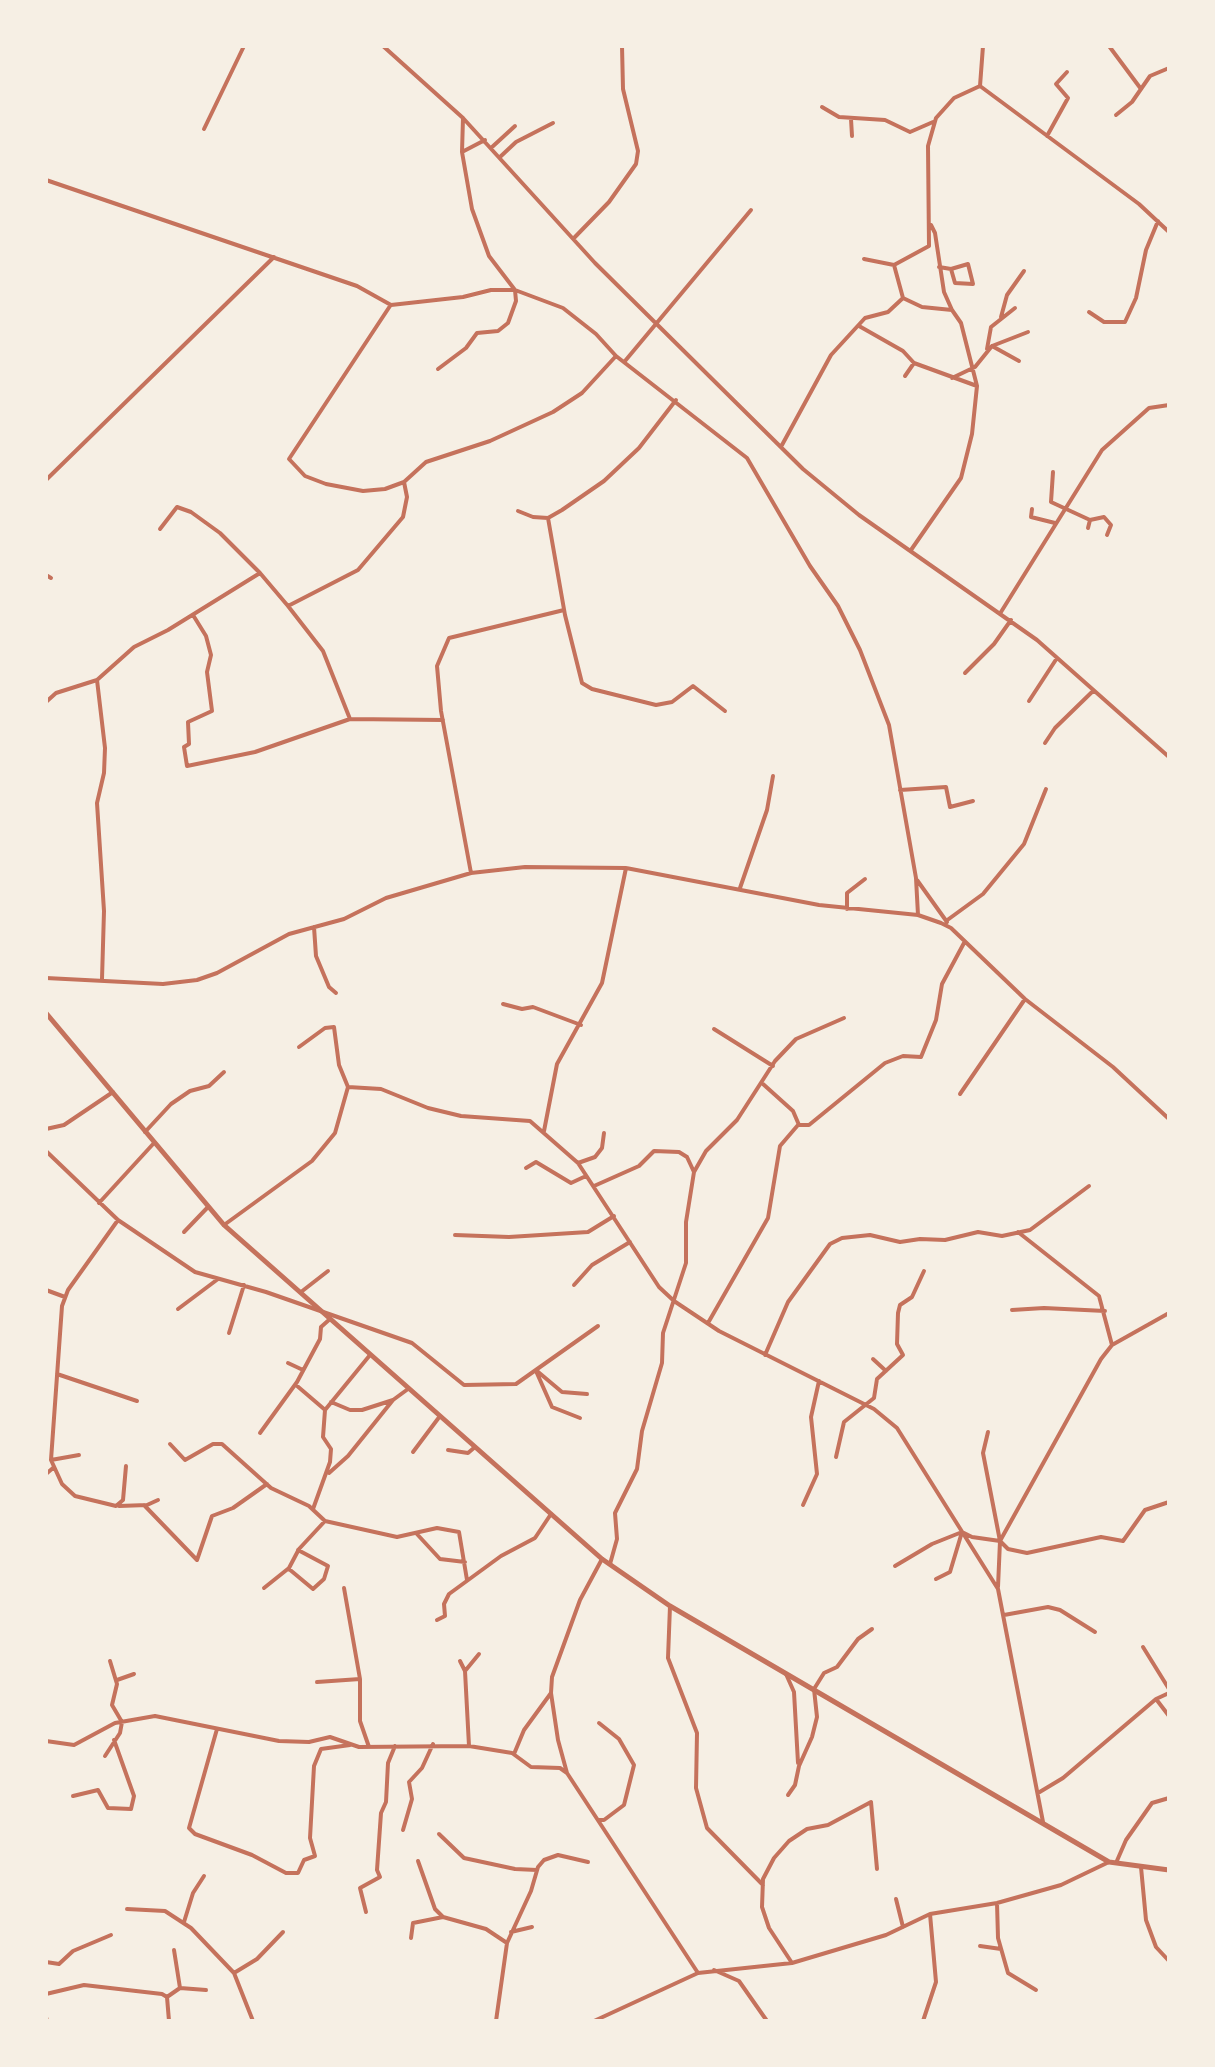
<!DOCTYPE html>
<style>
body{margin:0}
#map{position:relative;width:1215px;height:2067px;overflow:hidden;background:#f6efe4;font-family:"Fira Sans",sans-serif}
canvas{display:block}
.frame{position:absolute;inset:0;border:48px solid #f6efe4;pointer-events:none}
</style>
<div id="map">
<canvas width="1215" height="2067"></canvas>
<div class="frame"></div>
</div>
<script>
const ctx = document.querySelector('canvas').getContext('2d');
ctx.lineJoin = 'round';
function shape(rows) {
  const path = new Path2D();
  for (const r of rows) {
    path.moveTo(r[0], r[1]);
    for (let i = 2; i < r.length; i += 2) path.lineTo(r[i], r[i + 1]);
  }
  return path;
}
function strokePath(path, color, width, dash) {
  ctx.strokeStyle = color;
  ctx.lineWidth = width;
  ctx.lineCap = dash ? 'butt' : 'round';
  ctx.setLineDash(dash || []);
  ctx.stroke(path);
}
strokePath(shape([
 [383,46,463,118,595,263,803,469,859,515,1037,640,1169,757],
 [1109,46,1141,89],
 [980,86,1139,204,1169,232],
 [980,86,983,46],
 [822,107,839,117,885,120,910,132,933,122],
 [1116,115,1132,102,1150,76,1169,68],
 [851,119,852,136],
 [204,129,244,46],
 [1047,136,1068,98,1056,84,1067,72],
 [491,148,515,126],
 [462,152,485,140],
 [500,157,516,142,553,123],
 [46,180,357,286,391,305,463,297,491,290,515,290,563,308,596,334,616,356,747,458,810,566,838,606,860,650,889,725,916,878,918,915],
 [931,225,935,233,944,292,952,310],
 [574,238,609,202,636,164,638,151,623,89,622,46],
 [864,259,894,265],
 [939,267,951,269,955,283,973,284,968,264,951,269],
 [390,306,289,459,305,476,326,484,363,491,385,489,404,482,426,462,490,441,553,412,582,393,616,356],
 [1089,312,1104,322,1125,322,1136,298,1146,250,1158,221],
 [1001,317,1007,295,1024,271],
 [859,326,903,351,914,363,977,386],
 [992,346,1019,361],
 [987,349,991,327,1015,308],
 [625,361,751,210],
 [438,369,466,348,477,333,498,331,508,323,516,301,515,290,489,256,472,209,462,152,463,118],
 [905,376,914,363],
 [952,378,975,367,992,346,1028,332],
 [782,445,831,355,865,318,888,312,903,298],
 [1053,472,1051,502,1090,520,1088,528],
 [46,480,274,257],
 [1032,509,1031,517,1055,523],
 [518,511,533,517,548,518,562,510,604,481,639,448,676,400],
 [548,518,565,615,582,683,592,689,656,705,672,702,693,686,725,711],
 [1090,520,1104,517,1111,525,1107,535],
 [160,529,177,507,191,512,220,533,260,573],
 [911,550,961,478,972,434,977,386,961,323,952,310,922,307,903,298,894,265,929,246,928,146,936,118,954,98,980,86],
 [46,575,51,578],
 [288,606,323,651,350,719,443,720],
 [1001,612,1102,450,1149,408,1169,405],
 [193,615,206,636,211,655,207,672,212,711,188,722,189,744,184,747,187,766,255,752,350,719],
 [965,673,994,644,1011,620],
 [97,680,105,748,104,773,97,803,104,911,102,979],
 [1029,701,1057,658],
 [46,702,56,693,97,680,134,647,168,630,260,573,288,606,358,570,403,517,407,497,404,482],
 [1045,743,1055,728,1093,691],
 [900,790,946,787,950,807,973,801],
 [471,873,441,711,437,666,449,638,564,610],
 [917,880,947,922],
 [740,888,767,810,773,776],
 [847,909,847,893,865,879],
 [946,921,983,894,1024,844,1046,789],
 [314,927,316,956,329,987,336,993],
 [46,978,163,984,197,980,217,973,289,934,344,919,386,898,471,873,525,867,626,868,819,905,918,915,941,923,951,928,1025,999,1113,1067,1169,1119],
 [503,1004,522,1009,533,1007,581,1025],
 [714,1029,773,1066],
 [763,1084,793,1111,799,1125,809,1125,885,1063,903,1056,921,1057,936,1020,942,984,964,943],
 [348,1087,381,1089,428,1108,461,1116,530,1121,578,1163,659,1287,674,1301,719,1331,874,1409,897,1428,998,1589,1043,1822],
 [960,1094,1025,999],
 [46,1129,64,1125,113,1092],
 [544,1131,557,1064,602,983,626,868],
 [145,1132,171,1104,190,1091,209,1086,224,1072],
 [46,1151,118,1220,195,1272,266,1292,412,1343,464,1385,516,1384,598,1326],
 [578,1163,595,1157,602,1148,604,1133],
 [526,1168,536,1162,571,1183,586,1176],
 [594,1186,639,1166,654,1151,679,1152,687,1157,694,1172],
 [99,1203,154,1143],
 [118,1220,68,1290,62,1306,51,1460,62,1484,75,1496,116,1506,123,1500,126,1466],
 [224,1225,312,1161,335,1133,348,1087,339,1065,334,1027,325,1028,299,1047],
 [184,1232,208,1207],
 [1018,1232,1099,1296,1112,1345],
 [455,1235,509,1237,588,1232,614,1216],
 [574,1285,592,1265,630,1242],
 [46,1290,65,1297],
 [301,1292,328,1271],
 [178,1309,218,1279],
 [1012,1310,1044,1308,1105,1311],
 [708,1323,768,1218,780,1146,798,1125],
 [229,1333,244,1285],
 [765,1355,788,1302,830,1244,842,1238,870,1235,900,1242,920,1239,945,1240,978,1232,1002,1236,1030,1230,1089,1186],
 [873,1359,886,1371],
 [288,1363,303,1370],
 [536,1371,552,1407,580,1418],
 [537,1371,562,1392,587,1394],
 [57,1374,137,1401],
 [296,1385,324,1409],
 [331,1402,350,1410,362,1410,393,1400,408,1389],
 [988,1432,983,1453,1000,1541,998,1587],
 [260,1433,297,1382,320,1339,321,1327,330,1319],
 [170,1444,185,1460,213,1444,222,1444,271,1488,309,1506,325,1521],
 [448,1450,468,1453,475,1447],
 [413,1452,440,1416],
 [836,1457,844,1422,874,1398,877,1379,903,1355,897,1344,898,1313,900,1305,912,1297,924,1271],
 [51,1460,79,1455],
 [329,1473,348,1456,393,1400],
 [46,1474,53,1468],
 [144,1505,197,1560,212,1516,233,1508,267,1484],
 [803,1505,817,1474,811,1417,819,1381],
 [119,1506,147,1505,158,1500],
 [313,1509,330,1462,331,1449,323,1437,325,1410,370,1355],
 [416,1533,440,1559,465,1562],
 [1000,1541,1101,1359,1112,1345,1169,1313],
 [602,1559,580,1600,552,1677,551,1693,558,1740,567,1773,698,1973],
 [610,1564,617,1539,615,1513,637,1469,642,1431,662,1363,663,1333,686,1263,686,1222,694,1172,706,1151,737,1120,775,1061,796,1039,844,1018],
 [895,1566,932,1544,962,1532,972,1537,1000,1541,1008,1549,1027,1553,1101,1537,1123,1541,1145,1510,1169,1502],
 [289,1569,313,1589,324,1579,328,1566,298,1550],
 [936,1579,950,1572,962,1532],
 [264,1588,289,1568,299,1549,325,1521,397,1537,437,1528,459,1532,467,1580],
 [344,1588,360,1679,360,1721,369,1747],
 [670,1606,668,1658,697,1733,696,1788,707,1828,763,1885],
 [1004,1615,1048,1607,1060,1610,1095,1632],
 [437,1620,445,1616,444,1604,449,1594,501,1556,535,1538,551,1514],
 [1143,1647,1169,1689],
 [460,1661,465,1671,469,1746],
 [465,1671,479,1654],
 [786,1674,794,1692,798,1763],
 [117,1680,134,1674],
 [317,1682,360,1679],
 [1156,1699,1169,1716],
 [217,1729,189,1828,195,1834,252,1855,286,1873,298,1873,304,1860,315,1856,310,1838,314,1766,321,1749,350,1745],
 [46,1741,74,1745,115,1723,155,1716,279,1741,309,1742,330,1737,359,1747,469,1746,512,1753,531,1767,560,1768,567,1773],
 [514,1754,524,1730,551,1693],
 [105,1756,120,1733,122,1722,112,1705,117,1684,110,1661],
 [1038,1793,1063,1778,1156,1699,1169,1693],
 [788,1795,795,1785,799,1766,812,1737,817,1717,814,1689,824,1673,837,1667,858,1639,872,1629],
 [73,1796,98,1790,108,1808,131,1809,134,1796,114,1740],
 [598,1820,604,1820,624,1805,634,1765,619,1739,599,1723],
 [403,1830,412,1799,409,1782,422,1768,433,1744],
 [439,1834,464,1858,515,1869,537,1870],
 [418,1861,435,1909,443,1917,486,1929,507,1943],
 [1116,1863,1126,1840,1152,1803,1169,1798],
 [1141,1867,1146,1920,1156,1947,1169,1961],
 [896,1899,903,1927],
 [997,1903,998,1938,1008,1973,1036,1990],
 [127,1909,165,1911,191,1928,234,1973,253,2021],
 [366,1912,360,1888,380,1877,377,1870,381,1813,386,1802,388,1763,395,1746],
 [184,1922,193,1893,204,1876],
 [511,1932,532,1927],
 [411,1938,413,1923,443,1917],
 [980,1946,1001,1949],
 [174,1950,180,1988],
 [46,1962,59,1964,73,1951,111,1935],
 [792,1963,769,1928,762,1907,763,1879,774,1858,789,1841,807,1829,828,1825,871,1802,877,1869],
 [714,1970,739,1981,767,2021],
 [234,1973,257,1959,283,1932],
 [46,1994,84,1985,162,1994,167,1997,169,2021],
 [167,1997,180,1988,206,1990],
 [46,2017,47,2021],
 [496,2021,507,1943,531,1891,538,1867,544,1860,558,1855,588,1862],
 [594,2021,698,1973,792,1963,886,1935,930,1914,997,1903,1061,1885,1109,1862],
 [923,2021,936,1982,930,1914]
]), '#c5725c', 4);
strokePath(shape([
 [46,1013,224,1225,602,1559,670,1606,1109,1862,1169,1870]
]), '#c5725c', 5);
</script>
